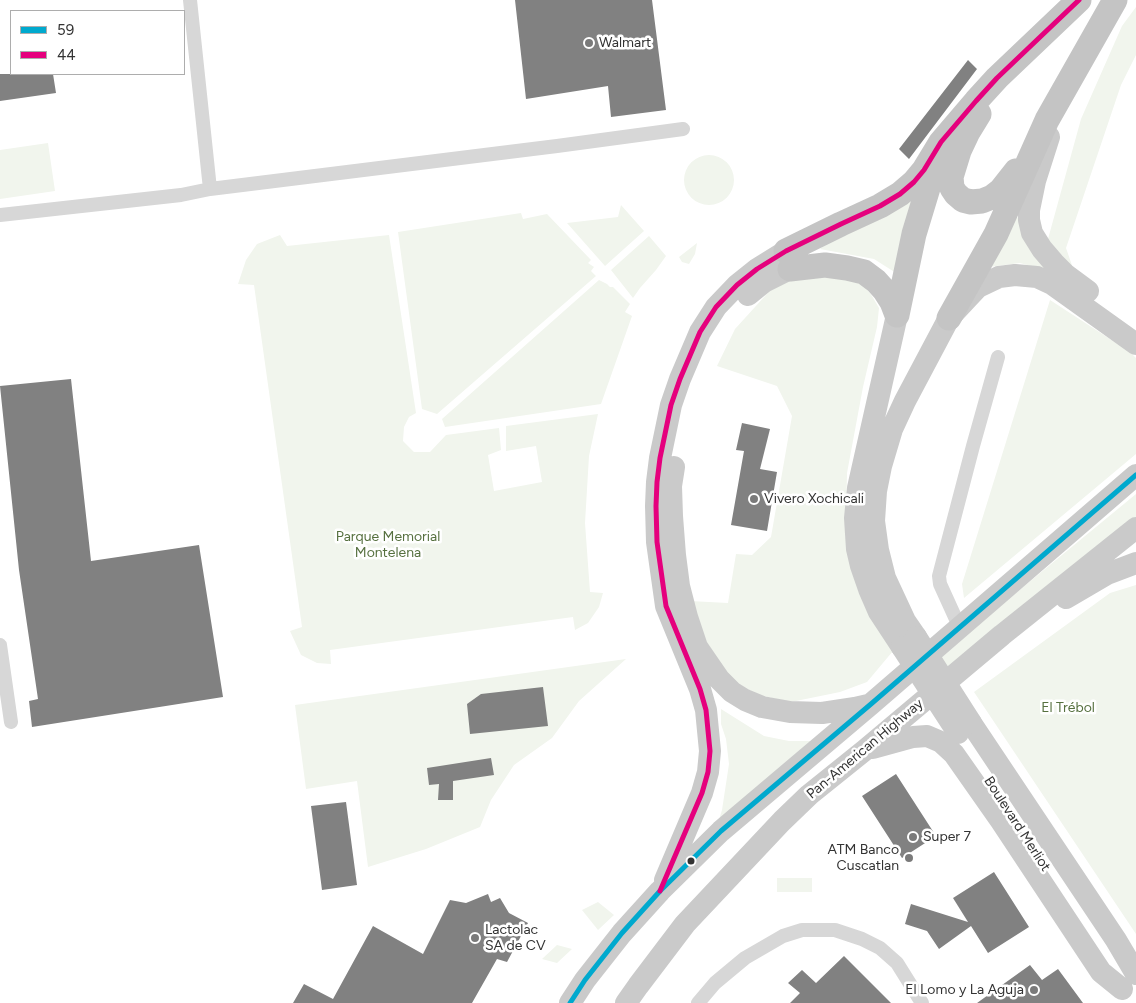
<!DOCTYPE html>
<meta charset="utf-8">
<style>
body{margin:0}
#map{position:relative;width:1136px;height:1003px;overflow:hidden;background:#fff;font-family:Figtree,sans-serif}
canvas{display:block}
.legend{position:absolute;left:10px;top:10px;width:175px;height:65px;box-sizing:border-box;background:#fff;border:1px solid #adadad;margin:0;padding:6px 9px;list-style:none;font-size:15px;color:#333}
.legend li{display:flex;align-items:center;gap:10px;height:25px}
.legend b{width:25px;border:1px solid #adadad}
</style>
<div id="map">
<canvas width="1136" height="1003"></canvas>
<ul class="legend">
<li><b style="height:6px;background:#00a9ce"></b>59</li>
<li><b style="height:6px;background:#e5007d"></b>44</li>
</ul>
</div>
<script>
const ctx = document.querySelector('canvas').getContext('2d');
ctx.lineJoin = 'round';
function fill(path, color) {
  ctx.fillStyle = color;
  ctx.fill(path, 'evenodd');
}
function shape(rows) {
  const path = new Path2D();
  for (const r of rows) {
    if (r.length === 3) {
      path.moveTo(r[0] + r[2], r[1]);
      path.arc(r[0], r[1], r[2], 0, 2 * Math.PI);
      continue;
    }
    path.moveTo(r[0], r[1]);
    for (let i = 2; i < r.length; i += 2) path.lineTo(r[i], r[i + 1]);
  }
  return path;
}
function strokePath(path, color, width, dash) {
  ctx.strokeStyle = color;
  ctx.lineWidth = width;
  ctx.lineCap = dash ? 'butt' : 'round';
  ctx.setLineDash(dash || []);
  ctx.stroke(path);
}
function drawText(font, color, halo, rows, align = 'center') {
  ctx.font = font + ' Figtree,sans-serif';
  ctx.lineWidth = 5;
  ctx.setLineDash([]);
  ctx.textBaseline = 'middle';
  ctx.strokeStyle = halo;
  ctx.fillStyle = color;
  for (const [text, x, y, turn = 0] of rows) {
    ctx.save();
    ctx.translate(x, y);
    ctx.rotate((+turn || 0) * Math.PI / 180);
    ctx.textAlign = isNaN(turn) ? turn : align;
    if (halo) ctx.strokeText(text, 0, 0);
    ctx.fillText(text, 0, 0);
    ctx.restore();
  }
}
fill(shape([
 [1136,7,1136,55,1121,85,1066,248,1076,277,1048,239,1081,119,1122,26],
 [48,143,55,191,0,199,0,150],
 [709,180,25],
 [914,198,896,273,874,259,820,249,838,232],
 [621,205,644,231,605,266,567,223,618,217],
 [521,213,523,219,547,214,591,260,588,263,594,267,591,271,596,276,437,414,422,409,398,232],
 [1017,216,1029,247,1052,272,1020,263,989,267],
 [280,235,287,246,389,235,416,413,409,417,404,427,403,441,414,452,430,452,446,435,499,428,501,450,488,455,494,491,542,482,536,446,506,451,506,426,598,414,589,456,585,523,590,592,603,593,599,607,588,623,575,630,573,617,330,650,331,664,317,663,301,655,290,631,302,627,254,285,238,284,246,260,257,244],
 [649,236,666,256,656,270,640,288,633,298,611,270],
 [697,243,695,254,689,264,682,262,679,257],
 [813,276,843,278,863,284,872,296,879,308,877,327,863,387,847,473,846,523,893,651,867,682,840,692,791,702,758,695,727,677,704,642,690,601,728,603,736,554,752,555,771,537,792,416,777,386,717,366,735,329,775,285,795,278],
 [599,280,607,284,610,287,613,287,630,304,625,312,632,316,601,404,445,427,442,419],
 [1050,300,1130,352,1136,358,1136,454,964,598,962,584],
 [1136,494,1136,517,945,671,937,658],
 [1136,585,1136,934,974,692,1110,593],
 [626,659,579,701,552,738,514,765,491,800,480,827,426,849,368,867,357,781,306,789,295,705],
 [721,709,764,736,789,741,812,741,717,826,722,810,729,764,726,739,721,724],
 [777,878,812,878,812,892,777,892],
 [598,902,614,915,598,930,582,910],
 [557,945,572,949,557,963,542,959]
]), '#f1f5ed');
fill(shape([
 [515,0,652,0,666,110,611,117,608,86,526,99],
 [968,60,977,69,909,159,899,149],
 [0,74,53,74,56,93,0,101],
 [71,379,91,561,199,545,223,697,32,727,29,701,38,699,19,570,0,386],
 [742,423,770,429,760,469,777,472,767,531,731,525,744,451,736,450],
 [543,687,548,726,470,734,467,704,481,694],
 [491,758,494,775,453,781,453,800,438,800,439,784,429,785,427,768],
 [896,774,936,836,902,858,862,796],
 [346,802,357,885,322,890,311,806],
 [994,872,1029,927,988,953,971,926,939,949,927,931,905,924,911,904,968,922,953,898],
 [488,894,491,902,500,898,509,913,528,923,507,962,497,959,472,1003,293,1003,304,984,333,999,373,926,423,954,450,900,466,903],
 [844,956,891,1003,790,1003,800,993,788,983,802,970,816,983],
 [1030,965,1042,980,1058,969,1083,1003,977,1003]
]), '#818181');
strokePath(shape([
 [190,0,210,189],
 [0,215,181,195,210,189,557,146,683,129],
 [960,628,940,584,939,576,973,446,998,357],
 [0,645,11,722],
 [698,1003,715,983,745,958,783,936,802,930,835,930,862,939,880,948,897,963,922,1003]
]), '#d7d7d7', 14);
strokePath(shape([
 [1049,137,1035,181,1029,210,1029,220,1032,233,1042,249,1054,263,1065,274,1088,291],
 [748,295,764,282,790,269],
 [897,315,858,488,855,518,857,549,861,566,869,589,879,612,902,647],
 [674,467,671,486,672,516,675,555,679,586,687,617,697,647,719,679,732,692,745,700,762,707,790,712,822,713,855,708,868,705],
 [1066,598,1107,574,1136,563],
 [916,637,905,621,885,578,878,550,874,521,876,491,881,466,892,429,905,401,949,318,978,287,999,277,1015,275,1037,277,1052,284,1136,344],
 [971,723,1116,940,1136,974],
 [873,748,913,737,927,736,941,742,954,754,1001,821,1101,972,1122,989],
 [665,880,702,793,708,772,710,751,706,710,700,689,666,606,657,542,656,506,657,482,660,458,671,405,680,379,700,332,716,307,737,285,757,269,786,251],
 [570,1003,585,980,622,933,660,891,721,831,871,704,1136,475],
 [626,1003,638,986,685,924,782,821,809,795,865,750,1002,635,1136,528]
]), '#cacaca', 22);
strokePath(shape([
 [979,114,968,132,959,151,951,177,952,188,956,194,963,200,971,202,982,201,992,197,1001,190,1016,171],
 [786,251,841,224,880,206,900,194,914,182,924,170,941,142,976,101,997,78,1079,0],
 [790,269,825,265,847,268,864,272,876,281,885,291,892,302,897,315],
 [897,315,914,234,931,178,938,162],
 [949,318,996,234,1047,120,1115,0]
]), '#c4c4c4', 25);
strokePath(shape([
 [916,637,971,723],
 [902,647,958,733]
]), '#cacaca', 22);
strokePath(shape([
 [570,1003,585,980,622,933,660,891,721,831,871,704,1136,475]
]), '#00a9ce', 5);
strokePath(shape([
 [660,891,702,793,708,772,710,751,706,710,700,689,666,606,657,542,656,506,657,482,660,458,671,405,680,379,700,332,716,307,737,285,757,269,786,251,841,224,880,206,900,194,914,182,924,170,941,142,976,101,997,78,1079,0]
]), '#e5007d', 5);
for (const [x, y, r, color] of [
 [589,43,5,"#7a7a7a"],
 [754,499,5,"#7a7a7a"],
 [913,837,5,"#7a7a7a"],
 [909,858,5,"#7a7a7a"],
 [691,861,4.5,"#333"],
 [475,938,5,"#7a7a7a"],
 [1034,990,5,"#7a7a7a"]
]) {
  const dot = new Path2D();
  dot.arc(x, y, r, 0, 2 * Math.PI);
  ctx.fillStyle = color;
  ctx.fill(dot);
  strokePath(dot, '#fff', 2);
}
drawText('14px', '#333', '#fff', [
 ["Walmart",599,43],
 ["Vivero Xochicali",764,499],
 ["Super 7",923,837],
 ["ATM Banco",899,850,"right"],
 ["Cuscatlan",899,866,"right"],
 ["Lactolac",485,930],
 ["SA de CV",485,946],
 ["El Lomo y La Aguja",1024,990,"right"]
], 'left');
drawText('14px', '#56703f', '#fff', [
 ["Parque Memorial",388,537],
 ["Montelena",388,553],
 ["El Trébol",1068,708]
]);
drawText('14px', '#333', '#fff', [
 ["Pan-American Highway",865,749,-40],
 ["Boulevard Merliot",1017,824,57]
]);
</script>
